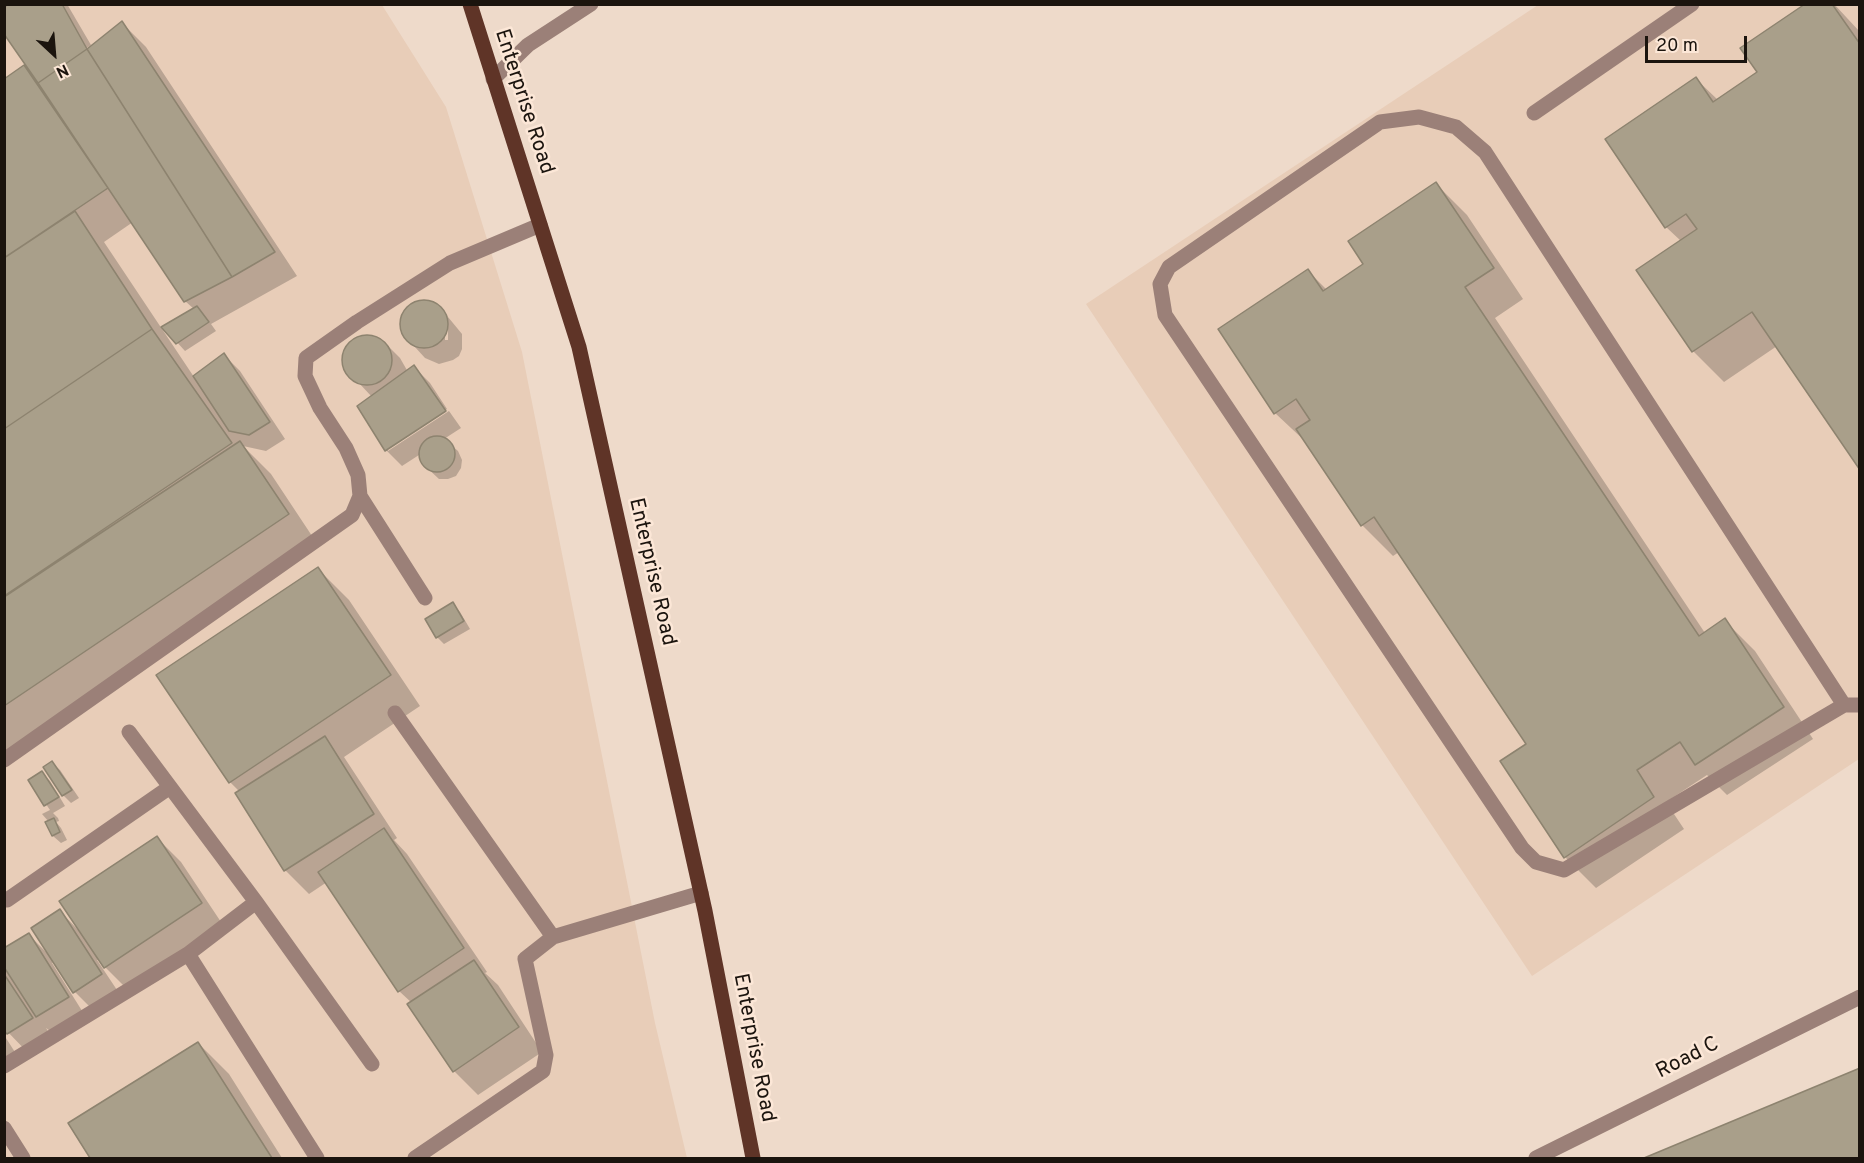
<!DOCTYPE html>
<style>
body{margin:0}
#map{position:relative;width:1864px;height:1163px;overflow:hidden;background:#eedaca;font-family:Overpass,sans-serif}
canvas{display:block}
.frame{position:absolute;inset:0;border:6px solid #1b140e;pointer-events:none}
.north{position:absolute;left:24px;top:24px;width:60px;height:60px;-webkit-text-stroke:4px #fce7d7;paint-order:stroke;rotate:154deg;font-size:16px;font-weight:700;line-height:24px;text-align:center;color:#1b140e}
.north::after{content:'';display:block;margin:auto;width:21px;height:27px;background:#1b140e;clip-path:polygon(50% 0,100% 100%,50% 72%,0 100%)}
.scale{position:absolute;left:1645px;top:36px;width:102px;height:27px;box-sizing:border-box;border:3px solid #1b140e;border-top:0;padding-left:8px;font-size:18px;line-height:21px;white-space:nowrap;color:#1b140e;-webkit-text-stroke:4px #fce7d7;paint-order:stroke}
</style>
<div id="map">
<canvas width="1864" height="1163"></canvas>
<div class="frame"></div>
<div class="north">N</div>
<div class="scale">20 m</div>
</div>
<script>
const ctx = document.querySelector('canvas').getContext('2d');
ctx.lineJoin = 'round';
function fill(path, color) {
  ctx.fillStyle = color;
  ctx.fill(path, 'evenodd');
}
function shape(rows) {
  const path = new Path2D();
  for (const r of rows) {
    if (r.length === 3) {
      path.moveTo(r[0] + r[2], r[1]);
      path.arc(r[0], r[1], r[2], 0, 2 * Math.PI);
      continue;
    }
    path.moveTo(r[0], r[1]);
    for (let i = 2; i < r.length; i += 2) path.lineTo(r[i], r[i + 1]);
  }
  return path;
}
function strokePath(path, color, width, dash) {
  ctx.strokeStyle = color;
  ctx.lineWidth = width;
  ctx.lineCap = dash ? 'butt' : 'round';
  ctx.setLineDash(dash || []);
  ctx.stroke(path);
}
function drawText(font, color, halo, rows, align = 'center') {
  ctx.font = font + ' Overpass,sans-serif';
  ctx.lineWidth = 5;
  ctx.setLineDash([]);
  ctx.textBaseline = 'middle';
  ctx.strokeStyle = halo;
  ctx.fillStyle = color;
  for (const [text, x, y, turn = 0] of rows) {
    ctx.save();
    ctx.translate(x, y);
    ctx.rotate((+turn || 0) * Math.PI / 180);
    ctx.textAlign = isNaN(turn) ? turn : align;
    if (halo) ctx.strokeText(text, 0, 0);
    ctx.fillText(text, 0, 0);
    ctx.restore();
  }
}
fill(shape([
 [5,5,382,5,446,107,522,352,655,1023,687,1158,5,1158],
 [1538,5,1859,5,1859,759,1532,976,1086,304]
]), '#e8cdb8');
fill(shape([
 [12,4,67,4,91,45,39,80,41,82,122,23,146,47,297,276,211,324,216,331,185,351,163,327,194,309,185,301,133,222,104,242,194,377,224,355,240,371,285,439,266,451,243,446,271,474,318,545,4,758,4,80,24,67,32,74,33,73],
 [1807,4,1834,4,1860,32,1860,468,1777,346,1724,382,1693,351,1681,241,1666,227,1696,79,1718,100,1759,73],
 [1436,184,1467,215,1523,299,1495,318,1705,633,1724,620,1755,651,1813,739,1727,795,1707,775,1666,802,1684,829,1596,888,1565,857,1528,744,1399,552,1393,556,1362,525,1307,443,1275,413,1308,271,1327,290,1365,265],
 [415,303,430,303,437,306,448,317,445,317,445,340,448,340,448,317,462,334,462,349,459,356,453,360,439,364,425,358,404,335,401,328,404,314],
 [361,337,376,337,383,341,400,358,408,372,414,367,430,383,447,409,388,447,388,451,449,411,461,428,444,439,458,451,462,460,461,468,456,476,448,479,439,479,424,465,419,455,402,466,386,450,372,397,345,368,344,361,348,346],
 [318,569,349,600,420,706,344,757,397,838,394,840,407,854,487,972,485,973,498,985,542,1052,478,1095,454,1071,412,1003,399,991,327,882,309,894,285,870,240,792,230,782,158,676],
 [453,604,460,612,470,629,444,644,437,637],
 [52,763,60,770,79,798,71,803,63,795],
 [42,773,50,781,65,806,53,813,58,818,59,821,56,822,61,828,67,840,61,843,53,836,49,822,42,814,50,810,30,781],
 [157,838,181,862,225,928,129,991,105,967,100,959,97,960,117,990,91,1008,75,992,55,961,52,963,84,1014,53,1033,46,1028,55,1042,32,1057,4,1028,4,950,29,935,48,954,60,911,78,930],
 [4,1035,20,1060,4,1070],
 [198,1043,229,1074,282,1158,92,1158,70,1124],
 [1860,1069,1860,1158,1647,1158]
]), '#0003');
const building = shape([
 [9,4,62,4,87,49,38,83,4,34,4,7,9,4],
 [1805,4,1832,4,1860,44,1860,470,1752,312,1692,352,1636,270,1697,229,1686,214,1665,228,1605,139,1696,77,1713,102,1757,72,1740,48,1805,4],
 [122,21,275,252,232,277,87,49,122,21],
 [87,49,232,277,184,302,38,83,87,49],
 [24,65,108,188,4,258,4,79,24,65],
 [1436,182,1494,268,1465,287,1699,636,1725,618,1784,707,1695,765,1680,742,1637,770,1654,797,1564,858,1500,761,1526,744,1374,517,1361,526,1296,429,1310,420,1296,399,1274,414,1218,329,1308,269,1323,291,1363,264,1348,241,1436,182],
 [75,211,152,329,4,429,4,258,75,211],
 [424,324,24],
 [197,306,209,322,176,344,161,327,197,306],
 [152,329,232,443,4,596,4,429,152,329],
 [367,360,25],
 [224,353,270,422,249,435,229,431,193,376,224,353],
 [414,365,446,411,385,451,357,406,414,365],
 [437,454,18],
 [240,441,289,514,4,706,4,597,240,441],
 [318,567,391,675,229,783,156,675,318,567],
 [453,602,464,621,436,638,425,619,453,602],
 [325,736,374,814,284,871,235,793,325,736],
 [52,761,72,790,62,796,43,767,52,761],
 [42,771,59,797,44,806,28,780,42,771],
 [54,818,60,832,52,836,45,822,54,818],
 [384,828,464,948,398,992,318,872,384,828],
 [157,836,202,903,104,968,59,901,157,836],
 [60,909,102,974,73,993,31,928,60,909],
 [29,933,69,997,36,1017,4,967,4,948,29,933],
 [474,960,519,1027,453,1072,407,1004,474,960],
 [4,974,33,1018,7,1034,4,1031,4,974],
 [198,1042,272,1158,90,1158,68,1123,198,1042],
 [1860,1068,1860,1158,1644,1158,1860,1068]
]);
fill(building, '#a99f8a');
strokePath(building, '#8d836f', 1.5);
strokePath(shape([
 [493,79,528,45,591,4],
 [1534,113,1692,4],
 [360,496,425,598],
 [1844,705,1485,152,1456,127,1419,117,1380,122,1169,267,1160,284,1165,315,1522,848,1536,862,1564,870,1844,705,1860,705],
 [395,713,553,937],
 [129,732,256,902,372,1064],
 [4,760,352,515,360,496,358,475,346,448,320,408,305,376,306,358,357,322,450,263,540,225],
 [7,900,170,787],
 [188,954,317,1158],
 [4,1066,188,954,256,902],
 [4,1128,23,1158],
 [415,1158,543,1071,546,1055,525,959,553,937,701,893],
 [1536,1158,1860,997]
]), '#9b8078', 15);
strokePath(shape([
 [470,4,579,347,705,911,753,1158]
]), '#5f3427', 15);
drawText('21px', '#1b140e', '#fce7d7', [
 ["Enterprise Road",523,102,72],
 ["Enterprise Road",651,572,77],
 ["Enterprise Road",753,1048,79],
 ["Road C",1688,1059,-27]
]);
</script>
